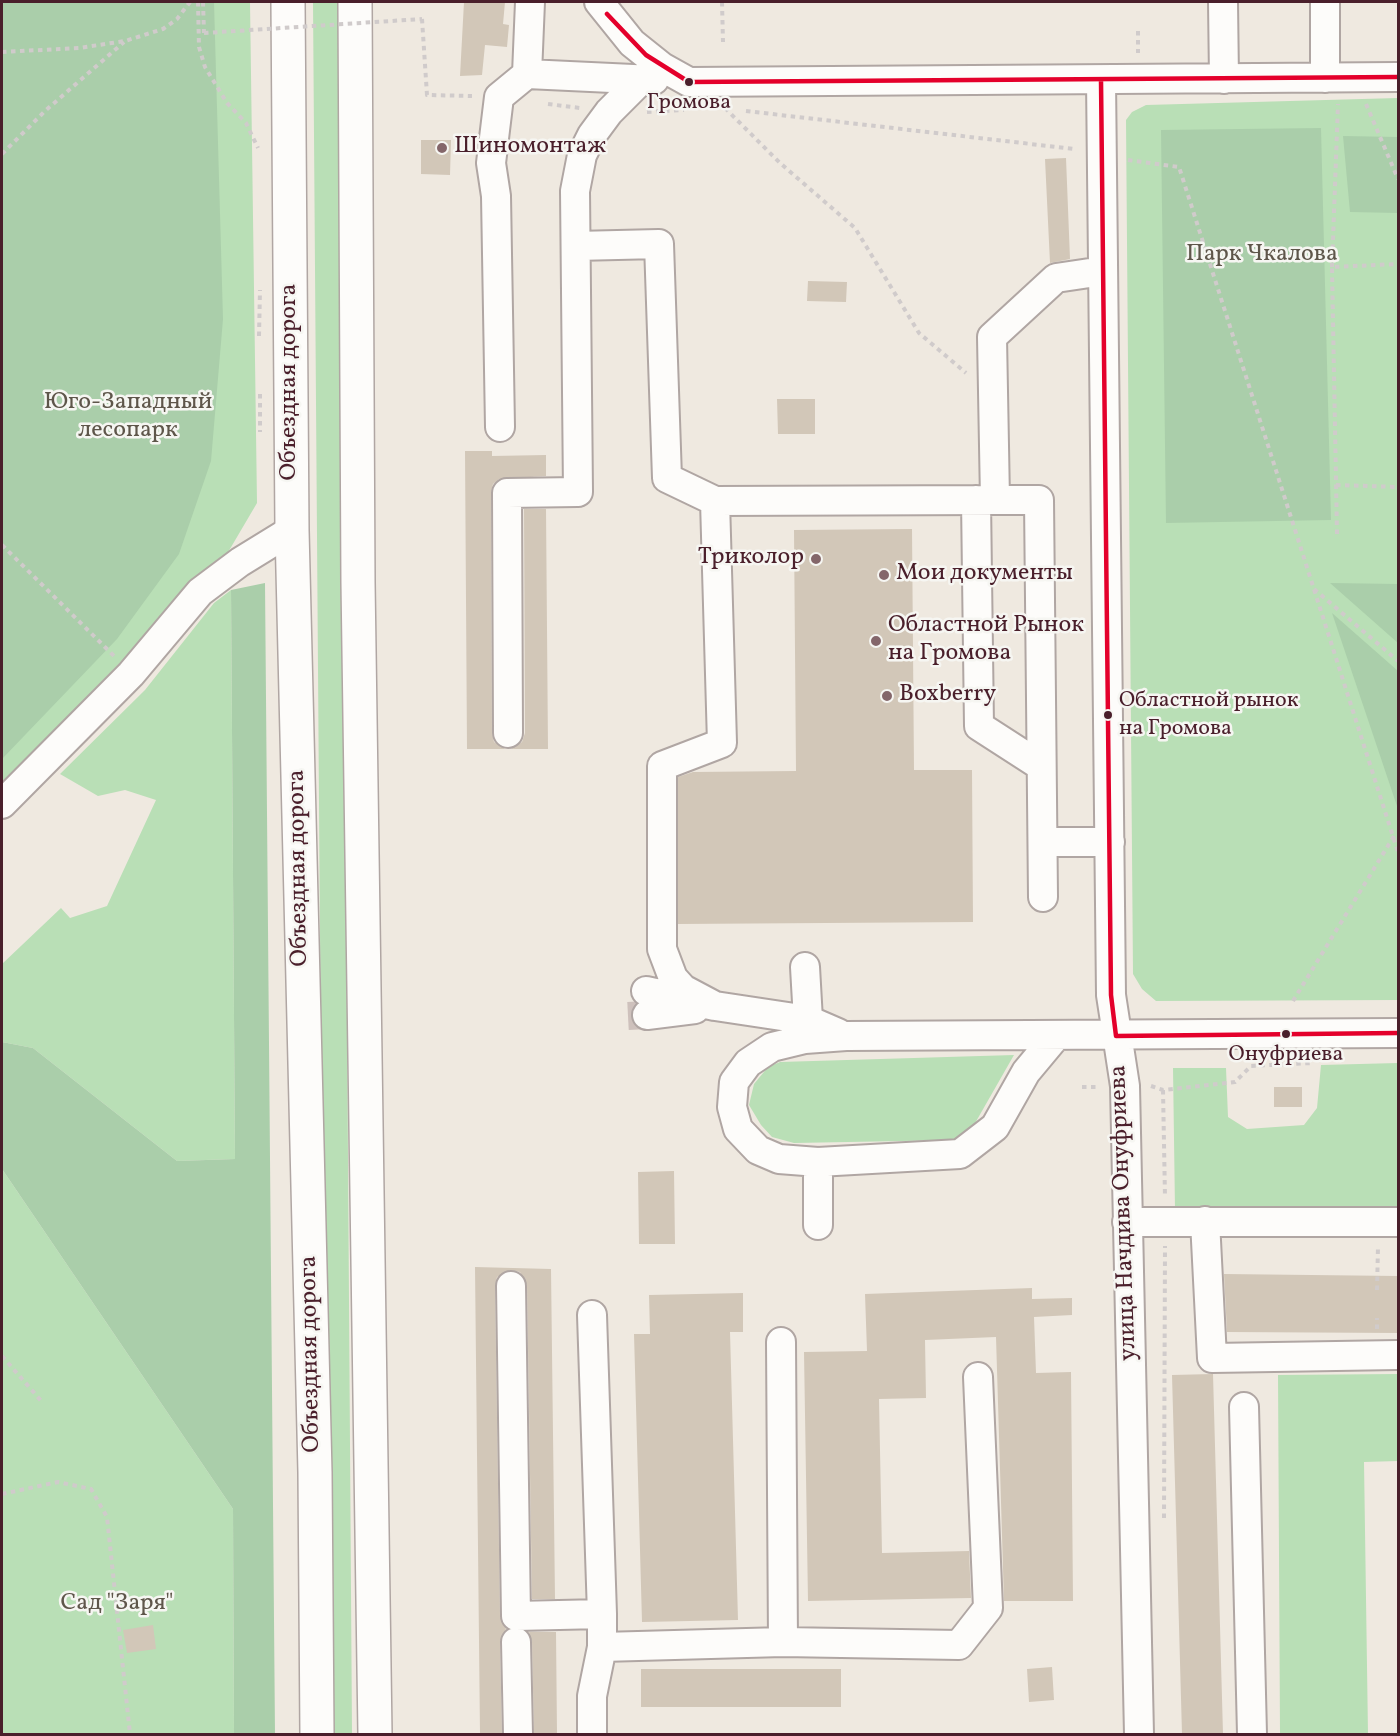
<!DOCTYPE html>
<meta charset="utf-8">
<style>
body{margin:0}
#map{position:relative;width:1400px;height:1736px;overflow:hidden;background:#efe9e0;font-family:Vollkorn,serif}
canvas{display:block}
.frame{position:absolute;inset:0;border:3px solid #4a1f2b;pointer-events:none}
</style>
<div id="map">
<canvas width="1400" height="1736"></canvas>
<div class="frame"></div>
</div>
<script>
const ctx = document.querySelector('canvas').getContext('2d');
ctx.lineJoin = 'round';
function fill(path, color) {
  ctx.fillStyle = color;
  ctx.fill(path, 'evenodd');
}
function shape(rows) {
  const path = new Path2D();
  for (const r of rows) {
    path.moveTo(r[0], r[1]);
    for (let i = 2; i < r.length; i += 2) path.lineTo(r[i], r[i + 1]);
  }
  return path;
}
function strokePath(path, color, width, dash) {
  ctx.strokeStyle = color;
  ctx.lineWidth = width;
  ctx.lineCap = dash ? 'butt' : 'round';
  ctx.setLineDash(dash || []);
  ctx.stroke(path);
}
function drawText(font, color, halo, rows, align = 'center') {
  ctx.font = font + ' Vollkorn,serif';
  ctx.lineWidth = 5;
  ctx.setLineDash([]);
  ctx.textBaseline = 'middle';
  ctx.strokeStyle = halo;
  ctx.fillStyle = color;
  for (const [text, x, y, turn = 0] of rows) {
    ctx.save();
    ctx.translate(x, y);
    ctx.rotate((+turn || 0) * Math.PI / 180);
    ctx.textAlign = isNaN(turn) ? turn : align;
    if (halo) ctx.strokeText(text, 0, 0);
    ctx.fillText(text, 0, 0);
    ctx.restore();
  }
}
fill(shape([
 [2,2,250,2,257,503,227,554,2,783],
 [313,2,340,2,352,1734,326,1734],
 [1398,98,1398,1000,1156,1001,1142,989,1133,974,1126,120,1132,112,1146,105],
 [231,590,235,1159,177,1161,33,1048,2,1042,2,964,61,908,70,918,107,906,156,800,125,790,98,796,60,774,145,690,214,603],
 [1014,1055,974,1125,956,1140,794,1143,772,1137,761,1125,749,1105,754,1084,768,1067,780,1062],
 [1398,1063,1398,1209,1175,1210,1173,1068,1226,1068,1228,1117,1247,1129,1304,1125,1317,1108,1321,1065],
 [2,1169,233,1509,234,1734,2,1734],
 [1398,1374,1398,1461,1364,1462,1368,1734,1280,1734,1278,1375]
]), '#b9dfb6');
fill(shape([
 [2,2,214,2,223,319,211,461,179,554,117,639,2,759],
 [1321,128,1331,520,1166,523,1161,130],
 [1343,136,1398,137,1398,213,1350,212],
 [265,583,275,1734,234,1734,233,1509,2,1169,2,1042,33,1048,177,1161,235,1159,231,590],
 [1330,583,1398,584,1398,643],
 [1332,613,1398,671,1398,809]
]), '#aaceaa');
fill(shape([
 [464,2,505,2,503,24,509,25,507,47,485,45,482,75,460,76],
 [421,140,451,140,450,175,421,174],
 [1066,158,1070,259,1050,263,1045,159],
 [808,281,847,282,846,302,807,301],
 [777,399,815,399,815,434,778,434],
 [465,451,492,451,492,456,546,455,546,476,499,479,493,484,491,492,492,733,494,742,505,749,467,749],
 [524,509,546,509,548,749,511,749,522,742,525,733],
 [912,529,914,770,972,770,973,922,678,924,678,777,693,772,796,771,794,530],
 [1274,1087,1302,1087,1302,1107,1274,1107],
 [674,1171,675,1244,639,1244,638,1172],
 [475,1267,551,1269,555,1599,532,1599,527,1285,520,1272,510,1270,497,1277,495,1286,500,1616,506,1629,500,1642,502,1734,480,1734],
 [1224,1274,1398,1276,1398,1333,1227,1332],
 [1032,1288,1032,1299,1072,1298,1072,1315,1034,1317,1036,1373,1071,1372,1073,1601,1004,1601,996,1337,925,1340,926,1398,879,1399,882,1553,969,1551,971,1598,808,1601,804,1352,867,1351,865,1294],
 [743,1293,743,1332,730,1332,738,1620,642,1622,634,1334,650,1334,649,1295],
 [1213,1374,1223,1734,1182,1734,1172,1375],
 [153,1625,156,1649,127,1653,123,1630],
 [529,1632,556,1632,557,1734,534,1734,532,1642],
 [1052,1667,1054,1700,1029,1702,1027,1669],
 [641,1669,841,1669,841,1707,641,1707]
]), '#d2c7b8');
strokePath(shape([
 [628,1016,647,1015]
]), '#cec1bc', 28, [28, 14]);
const minor = shape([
 [530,2,527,74,654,80],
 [599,2,632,43,662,67,689,82,1398,77],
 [1223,2,1224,79],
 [1325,78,1325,2],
 [1101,80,1111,995,1125,1086,1139,1734],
 [576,246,659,244,667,478,715,501,995,500,992,337,1056,278,1103,271],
 [500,427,496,196,491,163,499,97,527,74],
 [976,500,979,726,1041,766],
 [995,500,1039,500,1043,897],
 [508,733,507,493,578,492,575,191,582,155,592,135,609,112,641,80],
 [2,804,131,674,200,592,240,562,292,530],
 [1043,842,1110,842],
 [805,967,808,1020],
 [646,991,715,1006,808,1020,838,1033],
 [715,1006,683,989,673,978,662,949,662,766,722,743,715,501],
 [647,1015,695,1009],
 [1056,1036,1026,1072,995,1127,960,1154,818,1162,779,1159,758,1150,738,1129,732,1107,734,1082,748,1063,772,1047,805,1039,846,1036,1398,1033],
 [1205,1221,1212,1358,1398,1355],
 [1127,1222,1398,1222],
 [818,1225,818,1162],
 [511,1286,516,1616,602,1614],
 [592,1315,602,1614,602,1647,592,1696,592,1734],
 [781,1342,783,1642],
 [1244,1407,1252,1734],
 [516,1642,518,1734],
 [602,1647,783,1642,959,1645,988,1608,978,1377]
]);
const major = shape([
 [288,2,292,530,315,1472,317,1734],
 [355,2,358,582,375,1734]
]);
strokePath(minor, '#b0a6a3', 32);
strokePath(major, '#b0a6a3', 36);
strokePath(shape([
 [198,2,199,47,205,67,227,103,246,123,258,148],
 [203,2,204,33],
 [722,2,723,42],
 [422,19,427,95,472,96],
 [1138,31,1138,53],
 [2,52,79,48,125,41,163,29,177,19,190,2],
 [548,104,580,108],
 [1366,104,1398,179],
 [725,108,780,163,855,228,919,333,966,373],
 [746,111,1074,149],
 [647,112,684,110],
 [2,154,45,111,124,42],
 [1128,160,1179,167,1398,852],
 [1332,267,1338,104],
 [259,336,260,290],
 [260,394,260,432],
 [1336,485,1398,487],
 [1337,534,1332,267,1398,264],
 [2,545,114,656],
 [1314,589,1398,661],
 [1293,1001,1394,836],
 [1151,1086,1163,1090,1235,1082,1251,1066,1313,1063],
 [1082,1087,1099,1087],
 [1163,1090,1165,1197],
 [1377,1290,1378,1247],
 [1377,1329,1377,1318],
 [2,1356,43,1403],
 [2,1494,58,1482,91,1489,107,1517,130,1734],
 [1164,1518,1165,1246]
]), '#d0cbcb', 4, [4.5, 4.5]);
strokePath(minor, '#fdfcfa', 28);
strokePath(major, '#fdfcfa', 33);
strokePath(shape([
 [204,33,422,19]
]), '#d0cbcb', 4, [4.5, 4.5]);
strokePath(shape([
 [607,14,646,55,689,82,1398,77],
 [1101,80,1111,995,1116,1036,1398,1033]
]), '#e4002b', 4.5);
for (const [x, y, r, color] of [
 [689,82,5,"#4a1f2b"],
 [442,148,6,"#84666a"],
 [816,559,6,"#84666a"],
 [884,575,6,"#84666a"],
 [876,641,6,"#84666a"],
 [887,696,6,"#84666a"],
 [1108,715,5,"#4a1f2b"],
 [1286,1034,5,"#4a1f2b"]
]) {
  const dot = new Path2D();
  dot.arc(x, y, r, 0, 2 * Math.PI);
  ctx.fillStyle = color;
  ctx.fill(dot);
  strokePath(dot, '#f6f6f2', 2);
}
drawText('22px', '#4a1f2b', '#f6f6f2', [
 ["Громова",689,104],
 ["Областной рынок",1119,702,"left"],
 ["на Громова",1119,730,"left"],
 ["Онуфриева",1286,1056]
]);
drawText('24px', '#4a1f2b', '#f6f6f2', [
 ["Шиномонтаж",454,148],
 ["Триколор",804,559,"right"],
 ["Мои документы",896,575],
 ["Областной Рынок",888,627],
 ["на Громова",888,655],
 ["Boxberry",899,696]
], 'left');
drawText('24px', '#5e564a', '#f6f6f2', [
 ["Парк Чкалова",1262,256],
 ["Юго-Западный",128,404],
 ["лесопарк",128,432],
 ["Сад \"Заря\"",117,1605]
]);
drawText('24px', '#4a1f2b', '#f6f6f2', [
 ["Объездная дорога",291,382,-90],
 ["Объездная дорога",300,868,-91],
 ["улица Начдива Онуфриева",1125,1213,-92],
 ["Объездная дорога",312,1354,-91]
]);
</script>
